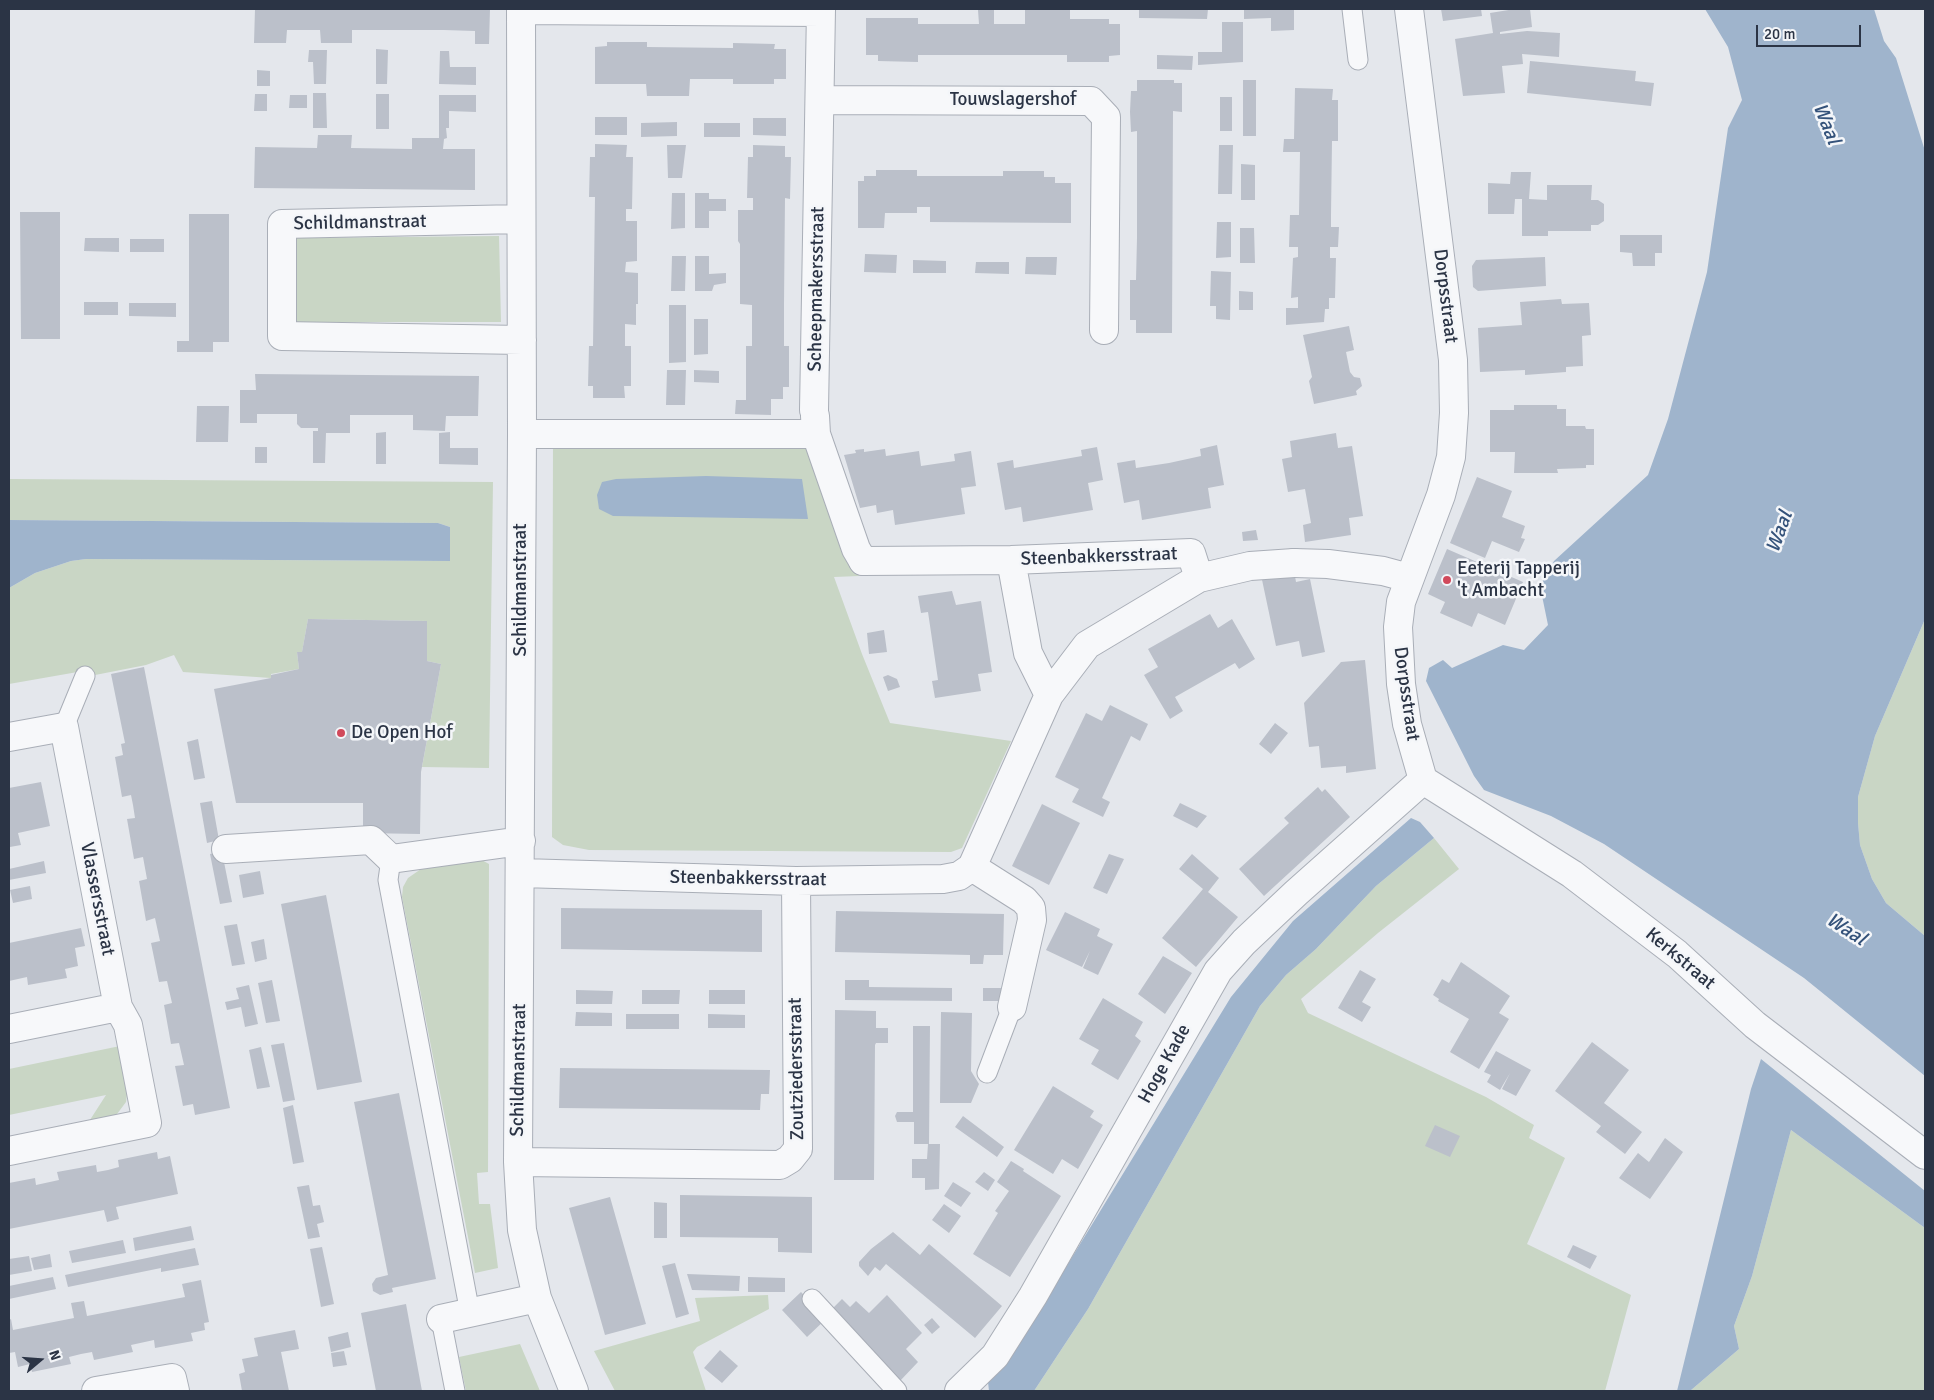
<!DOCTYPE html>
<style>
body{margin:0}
#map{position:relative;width:1934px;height:1400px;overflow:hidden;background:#e4e7ec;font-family:Signika,sans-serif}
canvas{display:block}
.frame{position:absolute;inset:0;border:10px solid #2b3445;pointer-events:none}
.north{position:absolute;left:15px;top:1335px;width:50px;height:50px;-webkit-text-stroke:4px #f4f6f9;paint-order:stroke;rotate:72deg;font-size:14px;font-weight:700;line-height:20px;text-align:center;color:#2b3445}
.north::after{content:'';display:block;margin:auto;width:18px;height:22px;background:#2b3445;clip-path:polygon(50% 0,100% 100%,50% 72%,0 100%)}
.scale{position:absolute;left:1756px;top:25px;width:105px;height:22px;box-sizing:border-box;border:2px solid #2b3445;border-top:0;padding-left:6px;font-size:15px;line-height:18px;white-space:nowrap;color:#2b3445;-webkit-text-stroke:4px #f4f6f9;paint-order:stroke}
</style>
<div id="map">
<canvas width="1934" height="1400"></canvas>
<div class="frame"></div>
<div class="north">N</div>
<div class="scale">20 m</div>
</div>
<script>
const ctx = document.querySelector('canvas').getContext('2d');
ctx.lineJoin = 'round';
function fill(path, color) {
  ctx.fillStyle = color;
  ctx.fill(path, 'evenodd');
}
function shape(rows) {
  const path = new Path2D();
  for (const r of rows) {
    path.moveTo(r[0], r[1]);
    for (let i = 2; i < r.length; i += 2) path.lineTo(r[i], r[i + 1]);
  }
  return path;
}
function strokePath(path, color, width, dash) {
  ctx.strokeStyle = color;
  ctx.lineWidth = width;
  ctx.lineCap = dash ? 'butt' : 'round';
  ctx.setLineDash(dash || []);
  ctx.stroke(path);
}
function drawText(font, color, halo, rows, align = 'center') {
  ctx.font = font + ' Signika,sans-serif';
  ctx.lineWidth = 5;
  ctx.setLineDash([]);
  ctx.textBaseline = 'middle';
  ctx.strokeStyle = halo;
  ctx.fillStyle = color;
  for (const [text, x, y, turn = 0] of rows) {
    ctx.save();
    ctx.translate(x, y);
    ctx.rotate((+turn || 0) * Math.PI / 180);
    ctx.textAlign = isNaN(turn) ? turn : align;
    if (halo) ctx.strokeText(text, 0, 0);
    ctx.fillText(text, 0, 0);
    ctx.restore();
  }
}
fill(shape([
 [499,236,501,322,295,322,293,238],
 [812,441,859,576,834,577,862,654,890,723,1011,741,962,848,951,852,589,850,563,845,552,837,553,442],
 [9,479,493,482,489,768,422,767,441,664,427,661,427,621,308,619,302,652,297,652,299,669,271,674,271,678,183,672,174,655,146,665,90,676,89,670,9,684,9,588,35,573,71,561,86,559,450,561,450,527,438,523,9,520],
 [1925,619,1925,936,1886,903,1872,879,1860,845,1858,823,1858,797,1875,736],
 [1434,838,1459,869,1378,933,1301,999,1308,1013,1486,1097,1534,1125,1529,1138,1565,1158,1527,1244,1631,1295,1605,1391,1034,1391,1088,1309,1260,1006,1286,975,1316,949,1376,886],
 [478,858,489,864,488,1172,477,1173,479,1204,490,1204,498,1268,475,1273,402,897,403,887,408,878,421,869],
 [120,1046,128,1087,126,1102,117,1114,105,1120,88,1123,106,1095,9,1115,9,1069],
 [1791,1130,1925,1228,1925,1391,1690,1391,1739,1349,1734,1326,1752,1276],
 [768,1295,769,1309,697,1347,693,1352,706,1391,615,1391,594,1351,700,1321,695,1298],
 [520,1344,540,1391,466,1391,459,1357]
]), '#c9d6c5');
fill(shape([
 [1705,9,1874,9,1884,41,1896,58,1925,151,1925,619,1875,736,1858,797,1858,823,1860,845,1872,879,1886,903,1925,936,1925,1076,1804,978,1604,844,1551,816,1484,790,1474,776,1426,681,1429,668,1443,660,1452,668,1503,645,1524,650,1548,625,1540,586,1554,561,1648,475,1668,419,1707,272,1728,128,1742,100,1728,47],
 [706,476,802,479,808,519,613,516,599,509,597,495,602,482,616,479],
 [9,520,438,523,450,527,450,561,86,559,71,561,35,573,9,588],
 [1411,818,1420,822,1434,838,1376,886,1316,949,1286,975,1260,1006,1088,1309,1034,1391,989,1391,988,1382,1041,1308,1231,997,1293,921],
 [1761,1059,1925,1191,1925,1228,1791,1130,1752,1276,1734,1326,1739,1349,1690,1391,1677,1391,1751,1089]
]), '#9fb4cc');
fill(shape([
 [255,9,490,9,489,44,475,44,475,31,444,30,352,30,352,43,321,43,320,30,287,30,286,43,254,43],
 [1057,9,1070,9,1070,19,1109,19,1109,24,1120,24,1120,55,1109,56,1109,62,1067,62,1067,55,918,55,918,62,878,61,878,55,866,55,866,18,918,18,918,24,979,24,978,10,994,10,994,24,1025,24,1025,10],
 [1139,9,1208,9,1207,19,1139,18],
 [1244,9,1294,9,1294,30,1271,31,1271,18,1244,19],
 [1441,9,1481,9,1482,16,1443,21],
 [1515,9,1530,9,1532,27,1500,32,1500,34,1527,31,1560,33,1559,57,1522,54,1523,64,1502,66,1505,93,1463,96,1455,39,1493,33,1490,13],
 [1222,22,1243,22,1243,62,1198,65,1198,52,1222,52],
 [607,42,647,42,647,47,733,48,733,43,775,44,774,49,786,49,786,79,774,79,774,84,733,84,733,79,690,79,689,96,647,96,646,84,595,84,595,47,607,46],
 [376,49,388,50,387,84,376,84],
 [309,50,327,50,326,84,314,84,313,62,308,62],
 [440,51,449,51,450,67,476,67,476,85,439,84],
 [1157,55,1193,56,1192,70,1157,69],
 [1530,61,1636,71,1635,81,1654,83,1651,106,1527,93],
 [257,70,270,71,270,86,257,86],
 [1137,80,1174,80,1174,83,1182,83,1182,112,1173,111,1172,333,1136,333,1136,320,1130,320,1130,280,1136,280,1137,238,1137,131,1131,132,1130,112,1131,91,1137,91],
 [1243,80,1256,80,1256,136,1243,136],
 [1295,88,1333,89,1332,100,1338,100,1338,141,1332,141,1331,215,1331,227,1339,227,1338,247,1330,247,1330,258,1336,258,1335,298,1329,298,1329,309,1325,309,1324,322,1286,325,1286,308,1298,308,1298,297,1291,298,1293,258,1298,257,1298,247,1289,247,1290,215,1299,215,1300,152,1283,152,1284,139,1294,139],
 [313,93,326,93,327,128,313,128],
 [255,94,267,94,267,111,254,111],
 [376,94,389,94,389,129,376,129],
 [290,95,307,95,307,108,289,108],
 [439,95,476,95,476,112,449,111,449,128,446,128,447,138,444,139,443,149,475,149,475,190,254,188,255,147,317,148,318,135,352,135,351,148,412,149,412,138,439,138],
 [1220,97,1232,97,1232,131,1220,131],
 [595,117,627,117,627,135,595,135],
 [753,118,786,118,786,136,753,135],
 [677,122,677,136,641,137,641,123],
 [704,123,740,123,740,137,704,137],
 [595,144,627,145,626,157,633,157,632,209,626,209,626,221,637,221,637,261,626,262,625,272,638,273,638,304,636,304,636,325,625,324,625,346,631,346,631,386,624,386,625,398,593,398,593,386,588,386,589,346,593,346,595,197,589,197,590,157,595,157],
 [667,145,686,145,682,178,668,178],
 [753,145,785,146,785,157,791,157,790,199,785,198,784,304,784,346,789,346,789,387,783,387,783,399,771,399,771,415,735,414,736,400,746,400,746,346,752,346,752,305,740,304,740,244,738,241,738,210,753,210,753,198,747,198,748,157,753,157],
 [1219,145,1233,145,1232,194,1218,194],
 [1241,164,1255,165,1255,200,1241,200],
 [876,170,917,170,917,176,1003,176,1003,171,1044,171,1044,177,1055,177,1055,183,1071,183,1071,223,930,222,930,207,917,207,917,213,885,213,884,228,858,228,858,181,864,181,864,176,876,176],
 [1511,172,1531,172,1529,199,1547,200,1547,185,1592,185,1591,200,1598,200,1604,204,1604,221,1598,225,1591,225,1591,231,1548,231,1548,236,1522,236,1522,199,1515,199,1514,214,1488,214,1488,183,1510,184],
 [672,193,685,193,685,228,671,229],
 [695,193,709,193,709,199,726,199,726,211,709,211,709,228,695,228],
 [20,212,60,212,60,339,21,339],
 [189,214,229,214,229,342,213,342,213,352,177,352,177,341,189,341],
 [1217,222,1231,222,1231,257,1216,258],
 [1240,228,1254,228,1255,263,1240,263],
 [1620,235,1662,235,1662,253,1655,253,1655,266,1633,266,1632,253,1620,252],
 [85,238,119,238,119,252,84,251],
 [130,239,164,239,164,252,130,252],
 [865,254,897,255,896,273,864,272],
 [672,256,686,256,685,291,671,291],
 [695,256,709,256,709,274,726,273,726,283,714,285,712,291,695,291],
 [1026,257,1057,257,1056,275,1025,274],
 [1545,257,1546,286,1478,291,1473,287,1472,266,1476,260],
 [913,260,946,261,946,273,913,273],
 [976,262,1009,262,1009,274,975,273],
 [1211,271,1231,272,1230,320,1216,319,1216,306,1210,306],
 [1239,291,1253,292,1253,310,1239,310],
 [1561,299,1562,304,1589,303,1591,335,1582,336,1583,366,1566,367,1566,372,1525,375,1525,370,1480,372,1478,328,1522,325,1520,302],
 [84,302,118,302,118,315,84,315],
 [129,303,176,303,176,317,129,316],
 [669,305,686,305,686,362,669,363],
 [694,319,708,319,708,354,694,355],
 [1349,326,1354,350,1346,352,1350,372,1354,377,1360,378,1362,386,1356,391,1357,395,1314,404,1309,381,1312,377,1303,335],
 [667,370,686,370,685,405,666,405],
 [694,370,719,371,719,383,694,382],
 [255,374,479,376,478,416,446,416,445,431,413,430,413,415,350,415,350,433,326,433,325,463,313,463,313,431,318,431,318,428,301,428,297,424,297,414,257,414,257,423,240,423,240,390,256,390],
 [1514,405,1557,405,1557,409,1566,409,1566,426,1585,426,1586,429,1594,429,1594,465,1586,465,1586,468,1557,469,1558,473,1514,473,1515,452,1490,452,1490,410,1514,410],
 [197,406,229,406,228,442,196,442],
 [386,432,386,464,376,464,376,433],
 [450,432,450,448,478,448,478,465,439,464,439,433],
 [1336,433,1338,448,1352,446,1363,516,1349,518,1351,535,1305,542,1303,525,1311,523,1305,489,1288,492,1282,459,1292,457,1290,441],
 [1217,445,1224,485,1208,488,1211,508,1142,520,1139,500,1124,503,1117,463,1135,460,1136,468,1169,463,1201,456,1200,449],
 [255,447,267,447,267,463,255,463],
 [1097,447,1103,480,1088,483,1093,510,1023,522,1021,507,1005,510,997,463,1013,460,1014,468,1082,456,1081,450],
 [864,449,864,452,885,449,886,456,919,451,921,466,955,461,954,454,971,451,976,486,961,488,965,514,895,525,893,510,877,513,876,505,860,508,844,455,856,453,855,450],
 [1477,477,1512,491,1502,517,1525,526,1521,538,1525,539,1519,552,1492,541,1485,558,1450,543],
 [1256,530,1258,540,1243,541,1242,532],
 [1447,549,1523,582,1505,625,1478,613,1472,627,1440,613,1445,602,1428,594],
 [1294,570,1296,582,1310,579,1325,652,1302,657,1299,641,1276,646,1261,575],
 [952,591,956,605,981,601,992,672,978,674,981,691,935,698,932,681,938,680,928,612,921,613,918,596],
 [1210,614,1218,628,1232,619,1255,659,1239,669,1235,663,1175,697,1183,711,1170,719,1144,675,1158,667,1148,649],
 [308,619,427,621,427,661,441,664,421,772,420,834,363,833,363,803,236,803,214,689,271,678,271,675,299,669,297,652,302,652],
 [884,630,887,652,869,654,867,633],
 [1365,660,1376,769,1346,773,1346,766,1321,768,1319,746,1309,747,1304,703,1341,662],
 [144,667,230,1108,195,1115,193,1104,183,1106,175,1066,184,1065,179,1043,171,1044,164,1005,172,1003,167,981,159,982,151,943,160,941,155,918,146,921,139,881,147,879,143,857,134,859,127,819,135,818,133,805,131,795,122,797,115,757,123,755,121,744,125,743,111,674],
 [888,675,897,679,900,687,888,691,883,677],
 [1110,705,1148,724,1140,741,1131,736,1102,798,1110,802,1103,817,1072,802,1079,789,1055,777,1086,713,1102,721],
 [1275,723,1288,733,1271,754,1259,744],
 [198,739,205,778,194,780,187,742],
 [41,782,50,826,18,833,21,845,10,847,9,788],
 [1318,787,1322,792,1325,789,1350,817,1264,896,1239,869,1289,823,1284,818],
 [212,801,219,840,207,843,200,803],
 [1180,803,1207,816,1197,828,1173,816],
 [1042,804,1080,823,1049,885,1012,866],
 [222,852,232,902,220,904,210,854],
 [1109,854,1124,859,1107,894,1093,888],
 [1192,854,1219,878,1208,892,1238,917,1196,967,1162,938,1203,889,1179,869],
 [44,861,46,873,9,880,9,869],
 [260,871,264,894,243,898,239,875],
 [30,886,32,899,13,903,10,890],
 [326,895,362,1082,317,1090,281,904],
 [561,908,762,910,762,952,561,949],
 [836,911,1004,914,1003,955,984,955,983,964,970,964,970,955,835,952],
 [1065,912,1100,929,1097,936,1113,944,1098,975,1083,968,1090,951,1082,967,1046,950],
 [237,924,245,964,232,966,224,926],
 [81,928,85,946,75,948,78,966,65,969,67,978,28,985,27,977,9,981,9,943],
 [264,939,267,959,255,962,251,942],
 [1163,956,1192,973,1165,1014,1138,994],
 [1461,962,1510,996,1499,1013,1509,1019,1479,1069,1450,1052,1469,1019,1438,1001,1439,999,1433,995,1442,979,1449,983],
 [1360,970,1376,979,1362,1002,1371,1007,1362,1022,1338,1008],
 [272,980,280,1021,266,1023,258,983],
 [845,980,869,980,869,987,952,988,952,1001,845,1000],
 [249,985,258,1024,245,1027,241,1007,227,1010,225,1002,239,999,236,988],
 [983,988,1001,988,1001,1001,983,1001],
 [576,990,613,991,612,1004,576,1004],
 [642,990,680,990,679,1004,642,1004],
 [709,990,745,990,745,1004,709,1004],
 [1103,998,1143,1022,1135,1036,1141,1041,1118,1080,1091,1064,1099,1050,1079,1039],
 [835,1010,876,1011,876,1028,888,1028,888,1043,876,1043,875,1045,874,1180,834,1180],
 [576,1012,612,1013,612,1026,575,1026],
 [941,1012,972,1013,971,1071,979,1084,971,1103,940,1103],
 [626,1014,679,1014,679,1029,626,1029],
 [708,1014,745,1015,745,1028,708,1028],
 [913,1026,930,1026,929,1144,914,1144,914,1122,897,1122,895,1116,897,1112,913,1112],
 [1592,1042,1629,1070,1604,1103,1642,1132,1625,1154,1596,1132,1601,1126,1555,1091],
 [284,1043,295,1100,283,1102,271,1045],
 [261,1047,270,1087,257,1089,249,1050],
 [1496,1051,1531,1070,1516,1096,1502,1089,1510,1073,1500,1090,1487,1082,1491,1075,1484,1072],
 [560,1068,770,1070,769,1094,761,1094,760,1110,559,1108],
 [1053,1086,1094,1111,1090,1117,1103,1125,1078,1169,1062,1159,1053,1174,1014,1150],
 [399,1093,436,1279,392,1288,393,1292,380,1295,373,1291,372,1284,376,1278,388,1275,354,1102],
 [293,1105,304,1162,293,1164,283,1108],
 [963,1116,1004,1147,997,1157,955,1127],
 [1435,1125,1460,1136,1450,1157,1425,1146],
 [1665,1138,1683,1152,1650,1199,1619,1178,1638,1153,1649,1162],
 [928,1144,940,1144,939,1189,925,1190,925,1178,912,1178,912,1159,927,1159],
 [157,1152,158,1159,170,1156,178,1194,116,1207,119,1219,107,1222,104,1210,9,1229,9,1183,35,1178,36,1185,59,1180,57,1172,96,1165,97,1172,108,1170,119,1167,118,1160],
 [1011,1161,1024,1169,1023,1171,1061,1196,1010,1277,973,1254,998,1213,995,1211,1009,1191,997,1182],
 [984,1172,995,1180,988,1191,975,1182],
 [953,1182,971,1193,961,1207,944,1196],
 [309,1185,313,1206,320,1205,324,1222,317,1224,320,1237,308,1239,297,1187],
 [680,1195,812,1197,812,1253,778,1252,778,1238,680,1237],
 [610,1197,646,1324,605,1335,569,1208],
 [654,1202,667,1203,667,1238,654,1238],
 [944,1204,961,1216,949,1233,932,1220],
 [191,1226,194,1240,135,1251,133,1238],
 [893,1232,920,1255,929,1244,1002,1306,975,1338,886,1264,880,1271,875,1267,868,1276,859,1266,859,1262,871,1249],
 [123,1240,126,1253,72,1263,69,1251],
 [1573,1245,1597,1256,1590,1269,1567,1257],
 [322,1247,334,1304,321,1307,310,1249],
 [195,1248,199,1265,161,1272,161,1268,68,1287,65,1275],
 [50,1254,52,1267,34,1270,31,1258],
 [29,1256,32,1271,9,1275,9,1259],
 [675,1263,689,1314,676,1318,662,1266],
 [687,1274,740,1276,739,1291,692,1290],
 [53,1277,56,1289,9,1299,9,1286],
 [748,1277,785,1278,785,1292,748,1292],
 [201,1280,209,1322,204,1323,205,1330,191,1333,193,1341,155,1348,154,1340,131,1345,133,1352,94,1360,92,1352,81,1354,69,1357,71,1364,32,1372,30,1364,18,1367,15,1352,9,1353,9,1320,11,1319,13,1330,74,1318,71,1303,84,1301,87,1316,185,1297,182,1284],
 [801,1292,826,1319,807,1337,782,1310],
 [887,1295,922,1333,906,1349,918,1362,900,1381,833,1308,842,1299,850,1307,856,1301,869,1313],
 [406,1304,422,1391,376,1391,361,1313],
 [932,1318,940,1327,932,1334,924,1325],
 [295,1330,299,1349,281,1352,289,1391,242,1391,239,1374,245,1372,242,1359,258,1356,254,1338],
 [348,1332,351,1347,331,1352,328,1337],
 [720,1350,738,1366,722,1383,704,1368],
 [344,1351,347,1365,333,1367,331,1353]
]), '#bbc0ca');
const service = shape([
 [1352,9,1358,60],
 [64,727,85,676],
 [391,859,388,880,470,1313],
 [987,1073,1012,1007],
 [812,1299,897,1391],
 [441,1319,455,1391]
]);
const pedestrian = shape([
 [815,416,816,434,856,549,863,561],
 [522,434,816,434],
 [1294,563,1328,564,1383,571,1409,578],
 [226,849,371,840,391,859]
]);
const minor = shape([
 [521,9,522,434,518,1162,522,1230,537,1298,574,1391],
 [521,10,821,12],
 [820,100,1091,101,1106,117,1104,330],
 [521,219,282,224,282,336,522,340],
 [814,410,821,9],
 [1011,560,1028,653,1049,695],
 [863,561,1011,560,1191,553,1199,578],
 [9,737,64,727,118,1007,128,1025,147,1123,9,1151],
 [391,859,521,841],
 [972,867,1049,695,1087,645,1199,578,1250,566,1294,563],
 [521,873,796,881,943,879,959,876,972,867,1024,900,1031,908,1032,920,1012,1007],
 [9,1029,118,1007],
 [518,1162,780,1165,790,1159,798,1149,796,881],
 [441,1319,537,1298],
 [96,1391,172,1378,175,1391],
 [959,1391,995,1356,1033,1296,1218,971,1244,942,1296,893,1423,780]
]);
const tertiary = shape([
 [1409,9,1453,360,1454,413,1451,457,1441,495,1401,602,1398,627,1401,684,1407,724,1423,780,1572,874,1677,954,1755,1025,1925,1155]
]);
strokePath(service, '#a9aeb7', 21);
strokePath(pedestrian, '#a9aeb7', 30);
strokePath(minor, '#a9aeb7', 30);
strokePath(tertiary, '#a9aeb7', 30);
strokePath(service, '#f7f8fa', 19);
strokePath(pedestrian, '#f7f8fa', 28);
strokePath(minor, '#f7f8fa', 28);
strokePath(tertiary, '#f7f8fa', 28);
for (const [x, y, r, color] of [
 [1447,580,5,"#d1495b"],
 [341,733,5,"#d1495b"]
]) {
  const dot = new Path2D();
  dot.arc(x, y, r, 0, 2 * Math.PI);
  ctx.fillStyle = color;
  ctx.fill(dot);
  strokePath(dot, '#f4f6f9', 2);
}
drawText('19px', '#2b3445', '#f4f6f9', [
 ["Touwslagershof",1013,100],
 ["Schildmanstraat",360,223,-1],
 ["Scheepmakersstraat",817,289,-89],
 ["Dorpsstraat",1445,296,83],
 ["Steenbakkersstraat",1099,557,-2],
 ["Schildmanstraat",521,590,-90],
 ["Dorpsstraat",1406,694,82],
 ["Steenbakkersstraat",748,879,1],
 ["Vlassersstraat",97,899,79],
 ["Kerkstraat",1680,959,40],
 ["Hoge Kade",1165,1064,-61],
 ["Zoutziedersstraat",797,1069,-91],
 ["Schildmanstraat",519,1070,-89]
]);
drawText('19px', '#2b3445', '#f4f6f9', [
 ["Eeterij Tapperij",1457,569],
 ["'t Ambacht",1457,591],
 ["De Open Hof",351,733]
], 'left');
drawText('italic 20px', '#34527a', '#f4f6f9', [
 ["Waal",1826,124,68],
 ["Waal",1780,532,-70],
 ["Waal",1846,930,33]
]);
</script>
